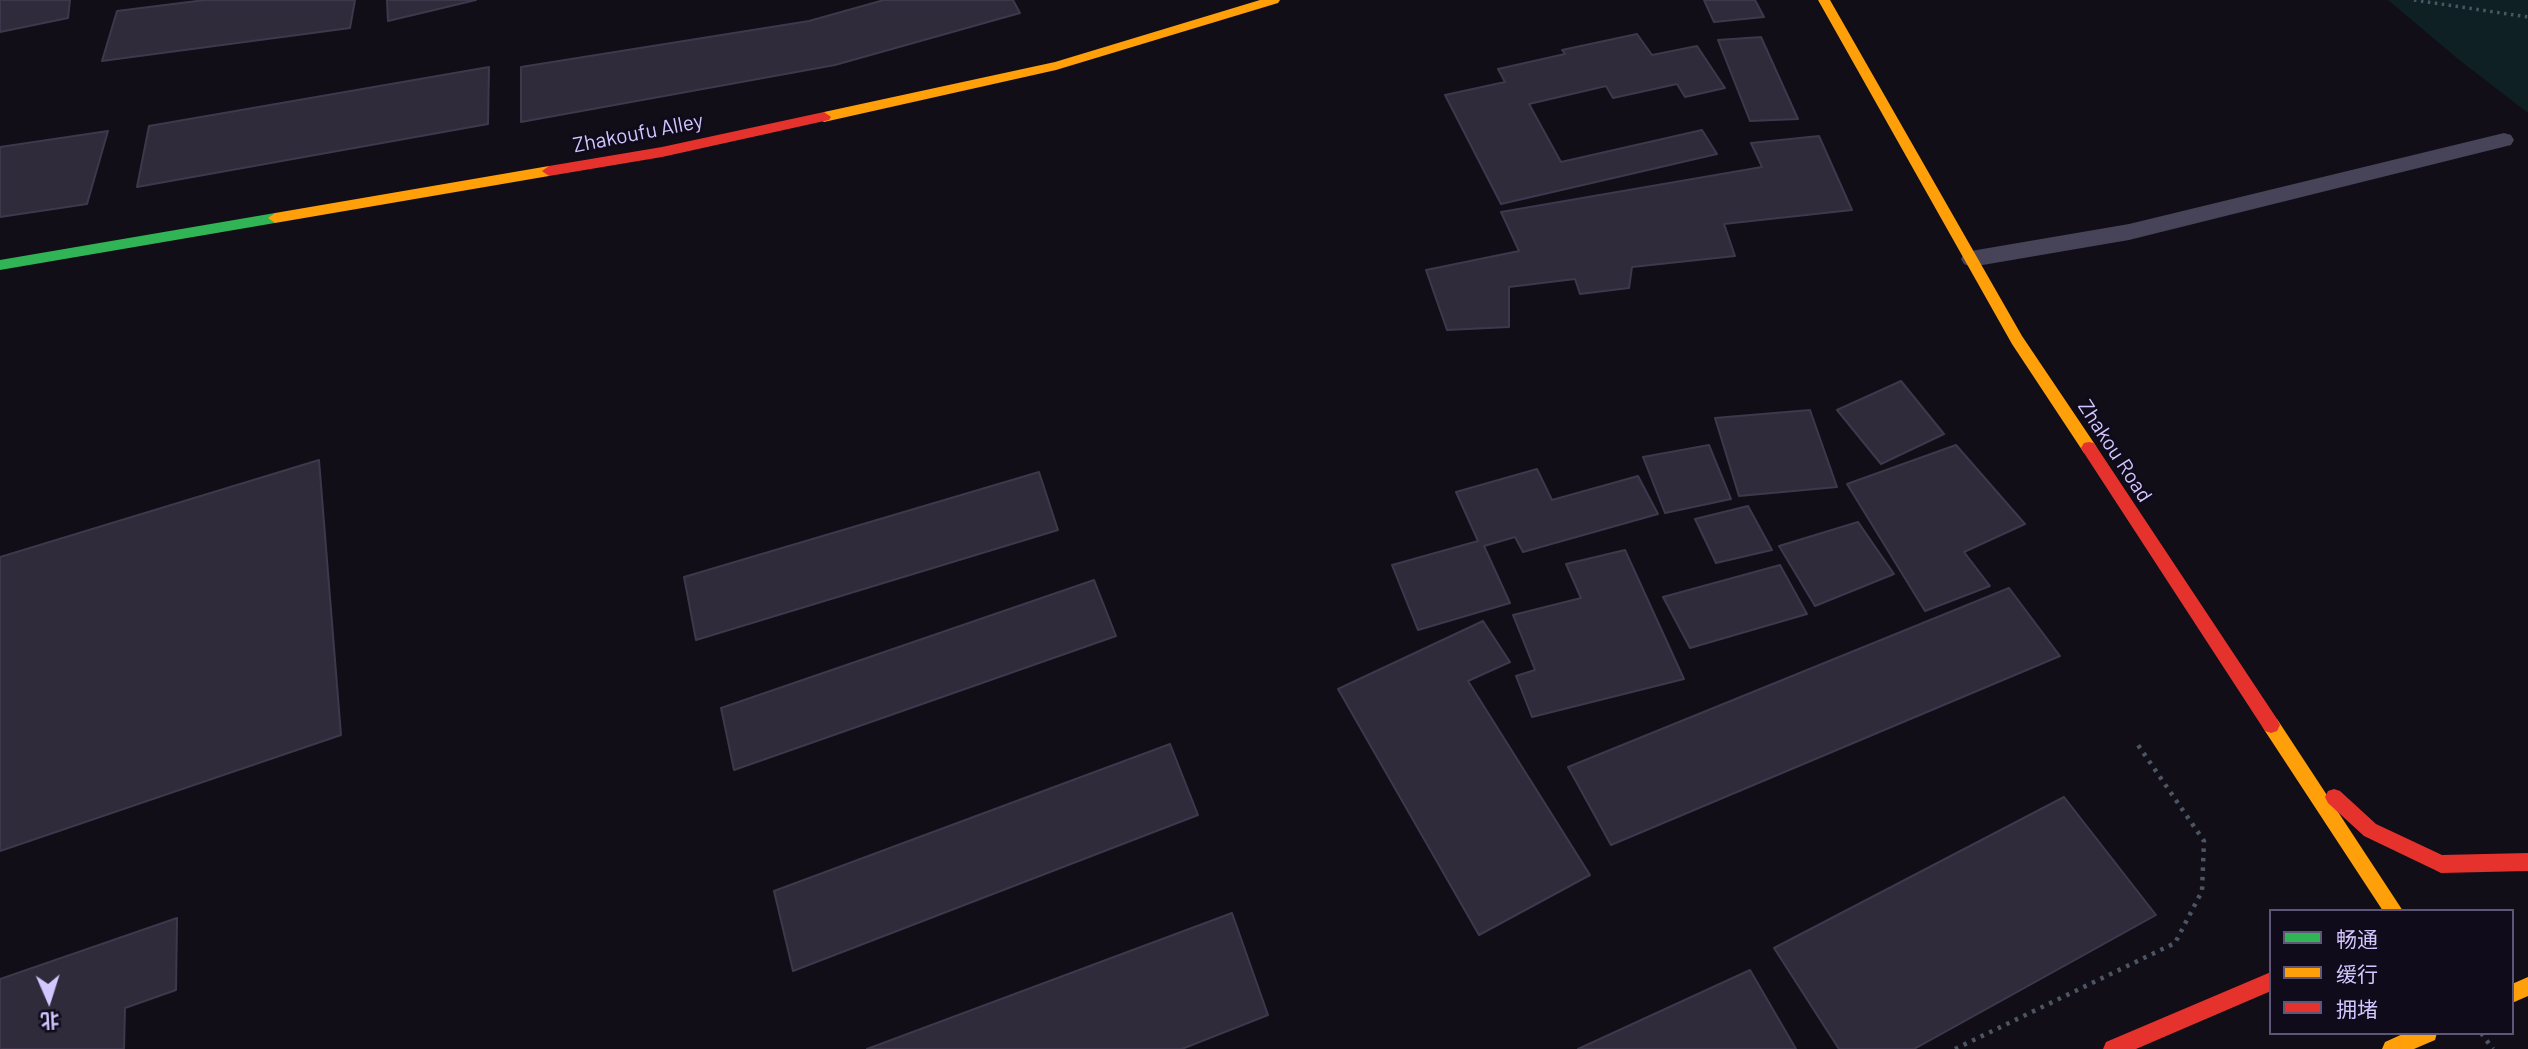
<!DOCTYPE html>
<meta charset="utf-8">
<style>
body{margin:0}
#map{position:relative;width:2528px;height:1049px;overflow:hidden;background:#110e18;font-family:Barlow,"Noto Sans SC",sans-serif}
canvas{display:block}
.legend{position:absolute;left:2269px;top:909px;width:245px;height:126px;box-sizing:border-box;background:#100b1b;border:2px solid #5e5676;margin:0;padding:9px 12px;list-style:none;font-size:21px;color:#d4c6fe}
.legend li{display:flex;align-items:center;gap:14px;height:35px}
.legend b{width:35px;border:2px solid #5e5676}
.north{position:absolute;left:14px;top:965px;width:70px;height:70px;-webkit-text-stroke:5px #100b1b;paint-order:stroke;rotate:177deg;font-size:19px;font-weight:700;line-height:28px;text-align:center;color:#d4c6fe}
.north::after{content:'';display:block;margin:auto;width:24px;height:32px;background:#d4c6fe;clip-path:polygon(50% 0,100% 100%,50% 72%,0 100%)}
</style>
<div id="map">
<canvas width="2528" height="1049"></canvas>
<ul class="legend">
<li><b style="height:9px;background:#30b455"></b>畅通</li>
<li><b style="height:9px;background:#ff9f0a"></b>缓行</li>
<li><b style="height:9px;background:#e5322d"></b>拥堵</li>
</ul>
<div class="north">北</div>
</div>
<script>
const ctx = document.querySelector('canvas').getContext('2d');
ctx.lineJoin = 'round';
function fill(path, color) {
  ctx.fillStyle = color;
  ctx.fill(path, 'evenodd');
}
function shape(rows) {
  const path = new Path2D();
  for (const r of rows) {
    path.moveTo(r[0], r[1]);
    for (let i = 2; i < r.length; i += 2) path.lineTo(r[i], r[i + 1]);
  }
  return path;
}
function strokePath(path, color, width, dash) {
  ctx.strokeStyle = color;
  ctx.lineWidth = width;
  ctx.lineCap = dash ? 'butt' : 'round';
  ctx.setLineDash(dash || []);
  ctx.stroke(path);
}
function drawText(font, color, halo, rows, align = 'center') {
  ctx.font = font + ' Barlow,sans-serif';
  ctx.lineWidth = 6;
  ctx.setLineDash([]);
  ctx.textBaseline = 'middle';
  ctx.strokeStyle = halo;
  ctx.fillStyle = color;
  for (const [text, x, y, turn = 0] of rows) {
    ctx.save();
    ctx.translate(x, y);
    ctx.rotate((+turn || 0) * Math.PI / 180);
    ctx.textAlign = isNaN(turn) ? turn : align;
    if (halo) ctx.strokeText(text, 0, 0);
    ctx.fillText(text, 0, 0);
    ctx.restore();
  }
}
fill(shape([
 [2388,0,2528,0,2528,113,2458,59]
]), '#0e2023');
const building = shape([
 [0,0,70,0,68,18,0,32,0,0],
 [205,0,355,0,350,28,102,61,117,11,205,0],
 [387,0,476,0,388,21,387,0],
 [884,0,1013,0,1020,13,835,65,521,122,521,67,809,21,884,0],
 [1704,0,1755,0,1764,17,1714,22,1704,0],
 [1637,34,1652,55,1697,46,1725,88,1685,97,1677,84,1613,98,1606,86,1529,104,1561,162,1702,130,1717,154,1501,204,1445,95,1505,82,1498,69,1565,54,1562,50,1637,34],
 [1761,37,1798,119,1750,121,1718,40,1761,37],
 [489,67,488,124,137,187,149,126,489,67],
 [108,131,87,204,0,217,0,147,108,131],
 [1819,136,1852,210,1724,224,1735,256,1632,267,1629,288,1580,294,1575,279,1509,287,1509,327,1447,330,1426,270,1519,251,1501,212,1762,167,1751,143,1819,136],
 [1901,381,1944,434,1881,464,1837,410,1901,381],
 [1810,410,1837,487,1739,496,1715,418,1810,410],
 [1709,445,1731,499,1665,513,1643,457,1709,445],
 [1956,445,2025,524,1964,552,1990,586,1925,611,1847,484,1956,445],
 [319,460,341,735,0,851,0,557,319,460],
 [1537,469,1552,500,1638,476,1658,514,1523,552,1515,537,1484,546,1510,603,1418,630,1392,565,1478,541,1456,492,1537,469],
 [1039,472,1058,530,696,640,684,577,1039,472],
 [1748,506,1772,550,1716,563,1695,519,1748,506],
 [1858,522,1894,574,1815,606,1779,546,1858,522],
 [1625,550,1684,679,1532,717,1516,676,1535,670,1513,615,1581,598,1566,564,1625,550],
 [1780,565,1807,614,1690,648,1663,597,1780,565],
 [1094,580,1116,636,734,770,721,708,1094,580],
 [2009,588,2060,656,1611,845,1568,767,2009,588],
 [1483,621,1510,662,1468,681,1590,875,1479,935,1338,689,1483,621],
 [1170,744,1198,815,793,971,774,891,1170,744],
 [2064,797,2156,915,1914,1049,1839,1049,1774,948,2064,797],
 [1232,913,1268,1015,1182,1049,867,1049,1232,913],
 [177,918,176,990,125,1008,124,1049,0,1049,0,979,177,918],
 [1750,970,1796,1049,1578,1049,1750,970]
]);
fill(building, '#2f2b3b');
strokePath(building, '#3f384c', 2);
strokePath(shape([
 [2414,0,2528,17]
]), '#4b5564', 3.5, [2.5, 4.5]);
strokePath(shape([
 [2481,1033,2493,1049],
 [1955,1049,2175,943,2202,891,2204,841,2138,745]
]), '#4b5564', 4.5, [3.5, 6]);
fill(shape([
 [2504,133,2511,135,2514,140,2511,145,2129,240,1971,267,1964,264,1961,259,1964,254,1971,251,2129,224,2504,133]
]), '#474359');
fill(shape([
 [275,213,282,218,275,223,0,270,0,260,275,213]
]), '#30b455');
fill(shape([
 [1260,0,1280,0,1278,3,1056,70,824,122,817,117,824,112,1055,62,1260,0],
 [1818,0,1830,0,2022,336,2094,443,2097,448,2094,453,2084,453,2012,344,1818,0],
 [549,166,556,171,549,176,275,223,268,218,275,213,549,166],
 [2271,717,2277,719,2403,911,2383,911,2265,731,2262,725,2265,719,2271,717],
 [2528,977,2528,996,2512,1003,2512,984,2528,977],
 [2405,1033,2437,1033,2435,1040,2414,1049,2382,1049,2385,1042,2405,1033]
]), '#ff9f0a');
fill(shape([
 [824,112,831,117,829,120,662,157,549,176,542,171,549,166,662,147,824,112],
 [2089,442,2094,443,2277,719,2280,725,2277,731,2271,733,2265,731,2084,453,2081,448,2084,443,2089,442],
 [2334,789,2340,791,2376,824,2442,855,2528,853,2528,871,2441,873,2435,870,2364,836,2328,803,2325,797,2328,791,2334,789],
 [2271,972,2271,991,2136,1049,2103,1049,2106,1042,2271,972]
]), '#e5322d');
drawText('21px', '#d4c6fe', '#100b1b', [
 ["Zhakoufu Alley",638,133,-11],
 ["Zhakou Road",2115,451,57]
]);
</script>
